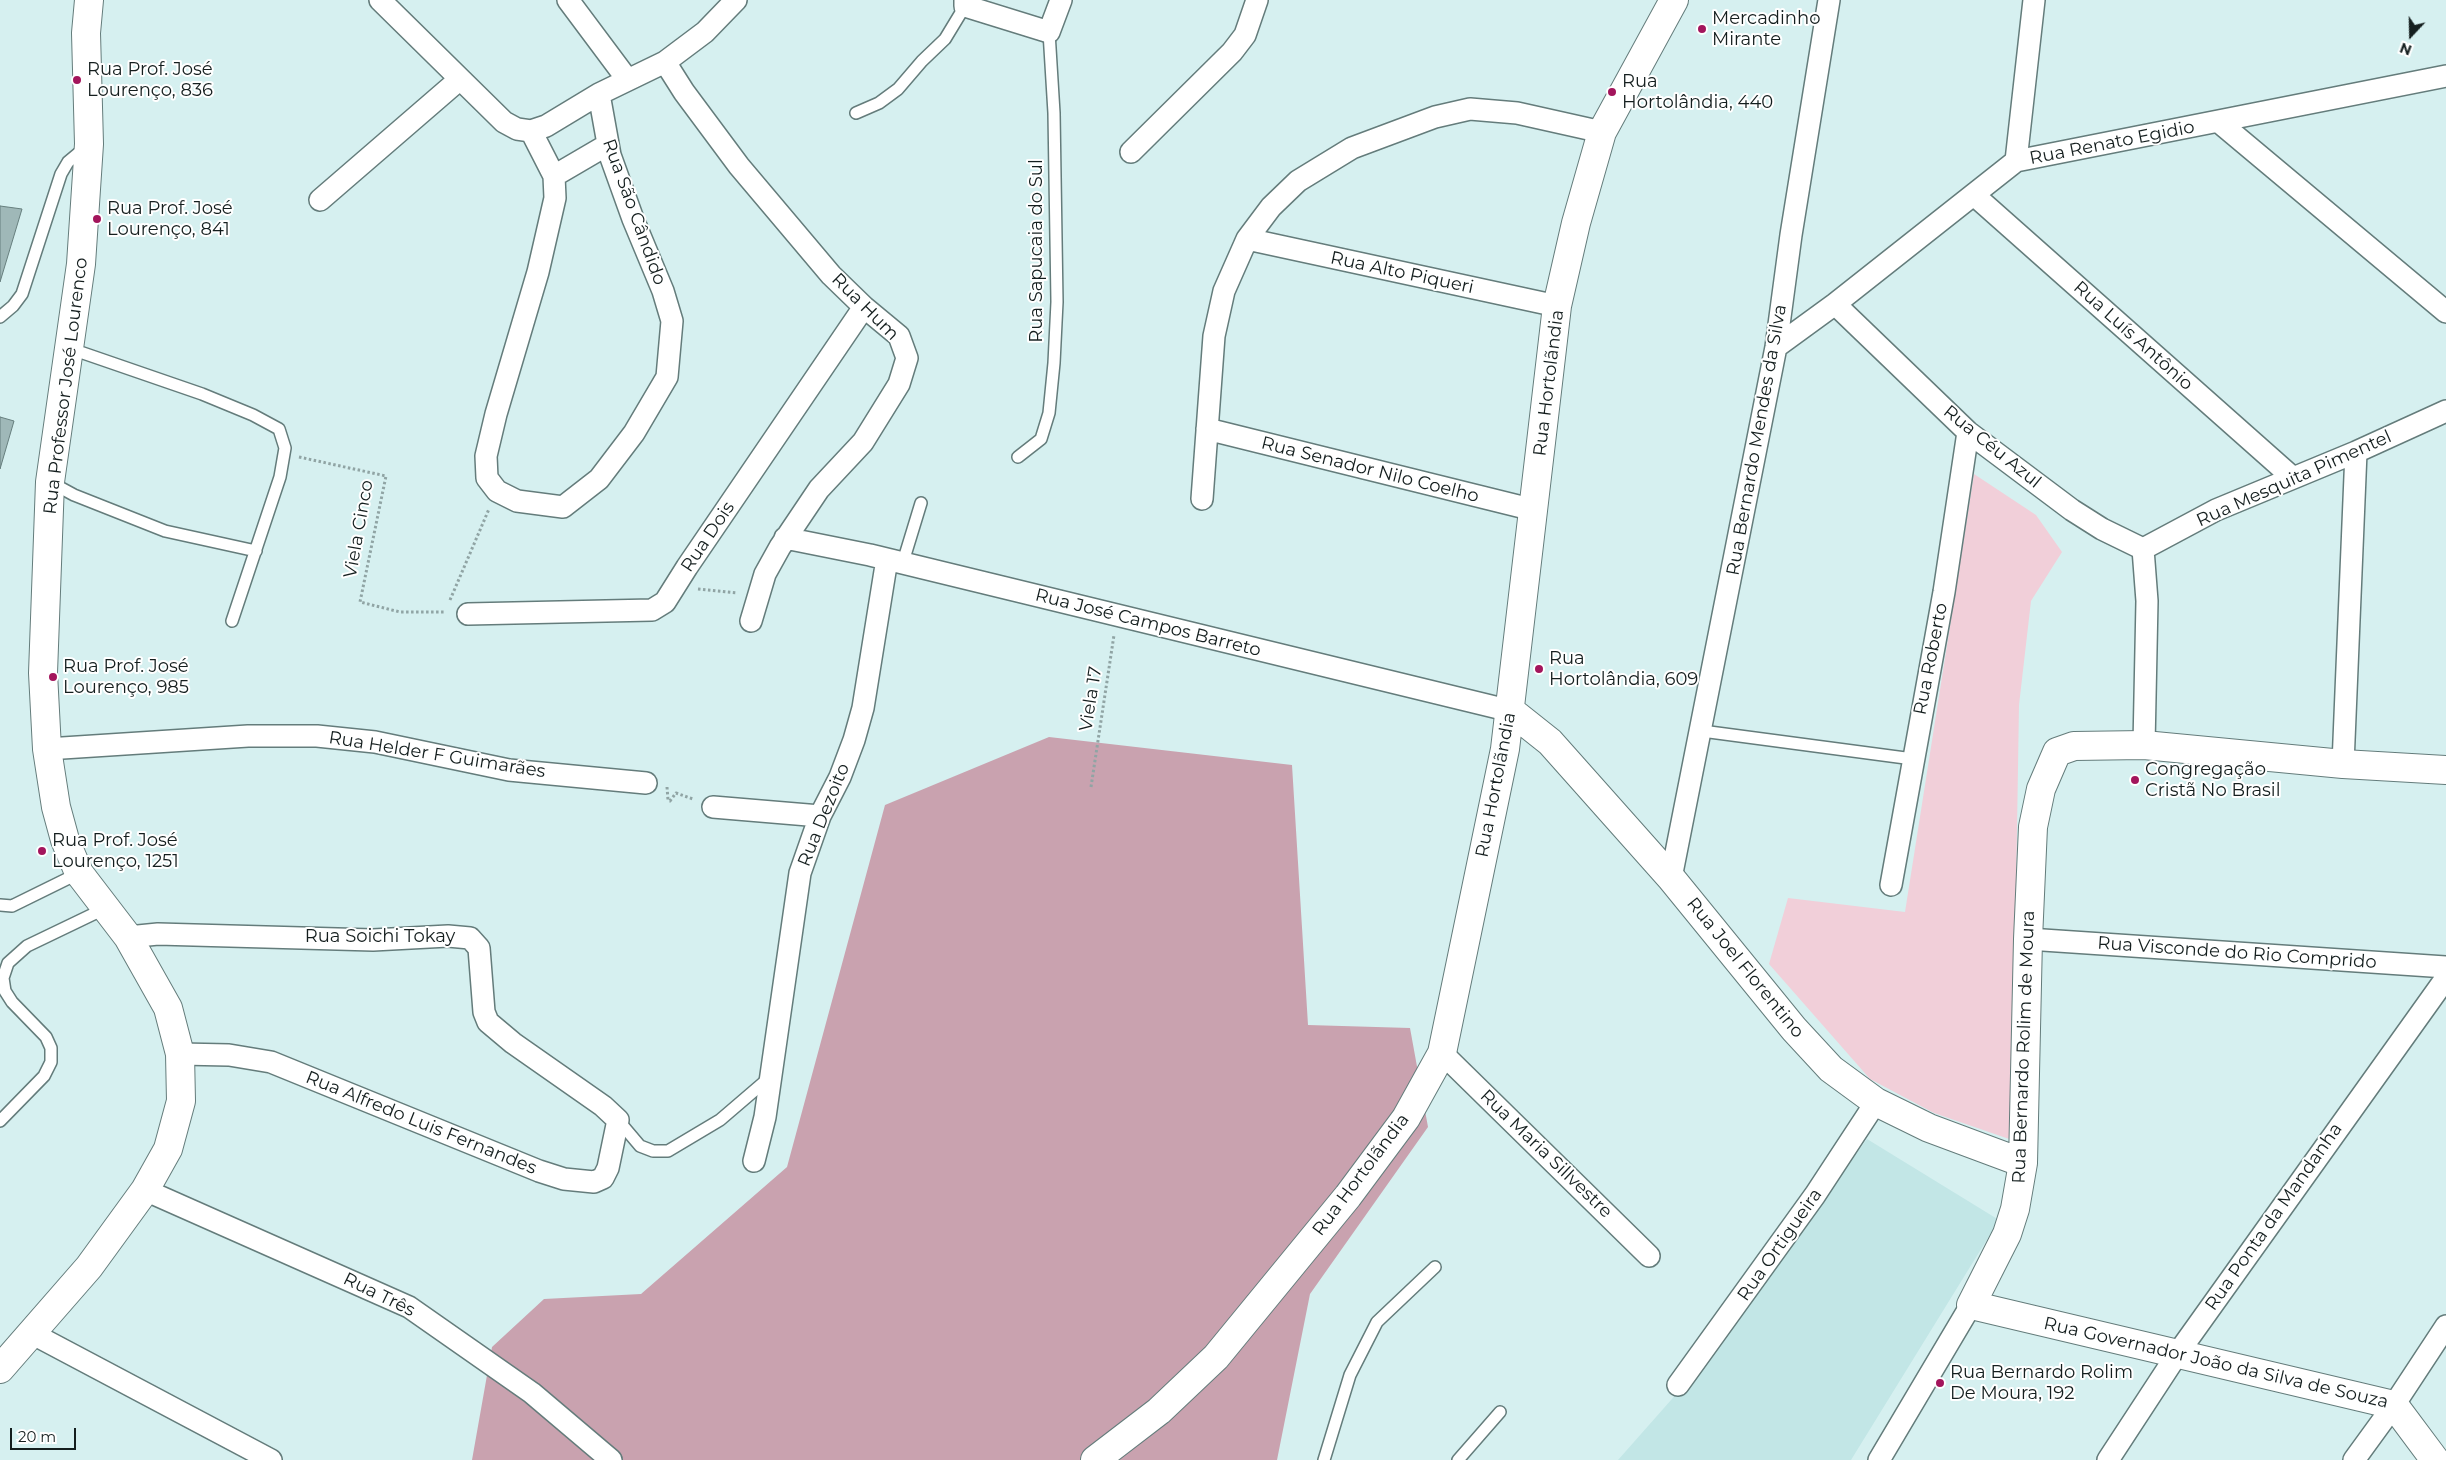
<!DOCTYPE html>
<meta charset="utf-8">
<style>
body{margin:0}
#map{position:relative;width:2446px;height:1460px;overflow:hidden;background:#d6f0f0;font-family:Montserrat,sans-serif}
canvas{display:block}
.north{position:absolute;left:2386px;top:10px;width:50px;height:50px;-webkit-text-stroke:4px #fff;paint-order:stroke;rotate:201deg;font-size:14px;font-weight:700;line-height:20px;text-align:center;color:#141e1e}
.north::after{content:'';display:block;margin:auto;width:18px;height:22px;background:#141e1e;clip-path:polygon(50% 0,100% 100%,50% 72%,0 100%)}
.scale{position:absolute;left:10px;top:1428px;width:66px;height:22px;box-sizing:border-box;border:2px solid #141e1e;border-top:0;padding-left:6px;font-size:15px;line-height:18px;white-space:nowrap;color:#141e1e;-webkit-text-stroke:4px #fff;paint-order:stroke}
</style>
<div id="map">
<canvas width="2446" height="1460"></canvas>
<div class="north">N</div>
<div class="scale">20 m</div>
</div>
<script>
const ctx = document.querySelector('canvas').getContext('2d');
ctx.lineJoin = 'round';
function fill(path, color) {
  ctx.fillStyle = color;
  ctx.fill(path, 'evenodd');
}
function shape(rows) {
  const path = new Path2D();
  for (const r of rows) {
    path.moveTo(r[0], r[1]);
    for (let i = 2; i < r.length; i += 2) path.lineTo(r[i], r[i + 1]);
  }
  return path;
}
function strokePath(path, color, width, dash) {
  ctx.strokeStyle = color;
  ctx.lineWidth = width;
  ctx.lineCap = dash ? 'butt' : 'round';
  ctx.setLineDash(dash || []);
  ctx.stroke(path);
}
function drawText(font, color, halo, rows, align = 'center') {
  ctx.font = font + ' Montserrat,sans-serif';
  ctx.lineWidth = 4;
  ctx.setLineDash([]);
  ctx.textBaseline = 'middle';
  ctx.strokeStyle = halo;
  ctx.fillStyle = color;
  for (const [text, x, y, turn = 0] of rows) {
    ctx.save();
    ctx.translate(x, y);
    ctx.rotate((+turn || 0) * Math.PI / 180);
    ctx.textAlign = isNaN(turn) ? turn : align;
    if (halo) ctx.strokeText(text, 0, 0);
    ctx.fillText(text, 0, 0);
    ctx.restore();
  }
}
fill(shape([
 [1867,1139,1999,1220,1851,1460,1618,1460,1679,1391]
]), '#c2e6e6');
fill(shape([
 [1974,474,2036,515,2062,552,2031,601,2019,705,2012,1140,1934,1113,1870,1079,1769,964,1788,898,1905,912]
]), '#f1cfd9');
fill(shape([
 [1049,737,1292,765,1308,1025,1410,1028,1428,1127,1310,1294,1277,1460,472,1460,492,1347,544,1299,641,1294,787,1167,885,805]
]), '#c9a2af');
const building = shape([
 [0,206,22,209,0,282,0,206],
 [0,417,14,421,0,469,0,417]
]);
fill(building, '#9fb8b8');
strokePath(building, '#677f7e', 1);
const service = shape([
 [856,113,879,103,898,89,922,61,945,39,965,6],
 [0,317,13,306,22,294,61,174,68,162,86,147],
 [68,350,83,353,202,394,253,415,279,429,285,448,280,477,232,621],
 [1018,457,1041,439,1049,413,1054,363,1057,302,1054,113,1049,32],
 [50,482,74,495,165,531,256,551],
 [903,562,921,503],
 [1702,731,1913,759],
 [0,905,12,906,79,873],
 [618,1120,640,1146,653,1151,668,1151,720,1120,769,1078],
 [0,1121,44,1076,51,1062,51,1048,46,1037,12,1002,5,991,3,978,8,963,27,946,106,908],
 [1324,1460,1350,1375,1377,1322,1435,1267],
 [1458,1460,1500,1412]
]);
const minor = shape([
 [380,0,504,122,517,129,531,131,546,126,599,94,665,62,705,32,736,0],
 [568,0,627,79],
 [965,0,965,6,1049,32,1061,0],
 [665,62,684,92,739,166,831,275,864,307,899,336,907,358,899,384,863,442,819,489,780,547,765,574,751,621],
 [2219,122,2446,312],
 [531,131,554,176,555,198,538,272,496,414,486,456,487,478,497,491,517,501,563,507,599,479,634,433,667,377,672,321,663,291,633,219,610,155,599,94],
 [1131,152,1232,52,1245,35,1257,0],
 [2016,161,2034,0],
 [554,176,607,145],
 [1974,195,2292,477],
 [320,200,460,79],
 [1247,239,1557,306],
 [1835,304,1968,432,2072,510,2102,529,2143,549],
 [1776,347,1835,304,2016,161,2446,76],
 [1207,429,1534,510],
 [1202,499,1214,336,1224,291,1247,239,1271,207,1298,181,1352,148,1435,117,1470,109,1517,113,1602,132],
 [785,538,870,555,1511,711],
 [2143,549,2216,510,2356,452,2446,411],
 [2143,549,2147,601,2144,745],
 [468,614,652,610,665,602,687,567,864,307],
 [47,749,248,736,317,736,375,742,509,770,646,783],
 [2343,764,2356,452],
 [713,807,820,816],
 [1671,878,1776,347,1791,235,1829,0],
 [1891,885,1944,592,1968,432],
 [128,937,158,934,373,940,448,936,470,938,479,948,484,1012,488,1022,513,1043,603,1106,618,1120,608,1168,603,1178,594,1182,564,1179,539,1171,271,1062,229,1055,180,1054],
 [2028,939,2446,967],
 [1442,1053,1649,1256],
 [754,1161,765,1117,800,873,820,816,840,777,854,740,863,708,887,559],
 [145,1190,409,1307,532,1393,611,1460],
 [33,1334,271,1460],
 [1678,1385,1815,1195,1876,1102],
 [1879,1460,1971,1305],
 [2108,1460,2178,1353,2446,978],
 [2354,1460,2394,1405,2446,1326]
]);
const tertiary = shape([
 [1511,711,1550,742,1671,878,1794,1029,1831,1069,1876,1102,1929,1128,2023,1163],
 [0,1369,89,1267,145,1190,168,1149,181,1101,180,1054,168,1008,128,937,79,873,65,840,56,807,47,749,43,673,50,482,81,264,89,144,86,33,89,0],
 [1095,1460,1159,1411,1216,1357,1348,1196,1406,1118,1442,1053,1505,749,1557,306,1576,223,1602,132,1674,0],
 [2435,1460,2394,1405,1971,1305,2007,1234,2015,1209,2023,1163,2028,939,2033,827,2041,789,2057,752,2074,746,2144,745,2343,764,2446,770]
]);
strokePath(service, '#647c7b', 14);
strokePath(minor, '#647c7b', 24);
strokePath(tertiary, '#647c7b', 30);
strokePath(shape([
 [299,457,386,476,360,602,400,612,445,612],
 [698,589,737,593],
 [450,600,489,509],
 [667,787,668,800,670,801,676,793,693,799],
 [1091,787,1114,635]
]), '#90a4a4', 3, [2.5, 2.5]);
strokePath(service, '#fff', 11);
strokePath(minor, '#fff', 21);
strokePath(tertiary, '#fff', 28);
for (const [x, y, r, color] of [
 [1702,29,5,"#a3155c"],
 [77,80,5,"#a3155c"],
 [1612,92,5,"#a3155c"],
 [97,219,5,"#a3155c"],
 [1539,669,5,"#a3155c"],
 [53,677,5,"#a3155c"],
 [2135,780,5,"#a3155c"],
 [42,851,5,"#a3155c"],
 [1940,1383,5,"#a3155c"]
]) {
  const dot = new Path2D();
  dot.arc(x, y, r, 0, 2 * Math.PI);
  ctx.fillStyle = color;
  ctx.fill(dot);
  strokePath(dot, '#fff', 2);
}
drawText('18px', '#141e1e', '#fff', [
 ["Mercadinho",1712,19],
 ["Mirante",1712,40],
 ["Rua Prof. José",87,70],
 ["Lourenço, 836",87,91],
 ["Rua",1622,82],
 ["Hortolândia, 440",1622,103],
 ["Rua Prof. José",107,209],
 ["Lourenço, 841",107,230],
 ["Rua",1549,659],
 ["Hortolândia, 609",1549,680],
 ["Rua Prof. José",63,667],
 ["Lourenço, 985",63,688],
 ["Congregação",2145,770],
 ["Cristã No Brasil",2145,791],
 ["Rua Prof. José",52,841],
 ["Lourenço, 1251",52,862],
 ["Rua Bernardo Rolim",1950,1373],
 ["De Moura, 192",1950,1394]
], 'left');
drawText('18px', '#141e1e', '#fff', [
 ["Rua Renato Egidio",2112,143,-11],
 ["Rua São Cândido",634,212,70],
 ["Rua Sapucaia do Sul",1037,251,-90],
 ["Rua Alto Piqueri",1402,273,12],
 ["Rua Hum",865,307,45],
 ["Rua Luís Antônio",2133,336,42],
 ["Rua Hortolãndia",1549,383,-83],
 ["Rua Professor José Lourenco",66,386,-83],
 ["Rua Bernardo Mendes da Silva",1757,440,-80],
 ["Rua Céu Azul",1992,447,39],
 ["Rua Senador Nilo Coelho",1370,470,14],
 ["Rua Mesquita Pimentel",2294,479,-24],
 ["Viela Cinco",359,529,-80],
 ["Rua Dois",708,537,-56],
 ["Rua José Campos Barreto",1148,623,14],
 ["Rua Roberto",1931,659,-79],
 ["Viela 17",1091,699,-81],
 ["Rua Helder F Guimarães",437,755,9],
 ["Rua Hortolãndia",1496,785,-79],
 ["Rua Dezoito",824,815,-68],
 ["Rua Soichi Tokay",380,937],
 ["Rua Visconde do Rio Comprido",2237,953,4],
 ["Rua Joel Florentino",1745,968,51],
 ["Rua Bernardo Rolim de Moura",2024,1047,-88],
 ["Rua Alfredo Luis Fernandes",421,1123,22],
 ["Rua Maria Sillvestre",1546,1154,44],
 ["Rua Hortolãndia",1361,1175,-53],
 ["Rua Ponta da Mandanha",2274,1217,-55],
 ["Rua Ortigueira",1780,1245,-55],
 ["Rua Três",379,1295,26],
 ["Rua Governador João da Silva de Souza",2216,1363,13]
]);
</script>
